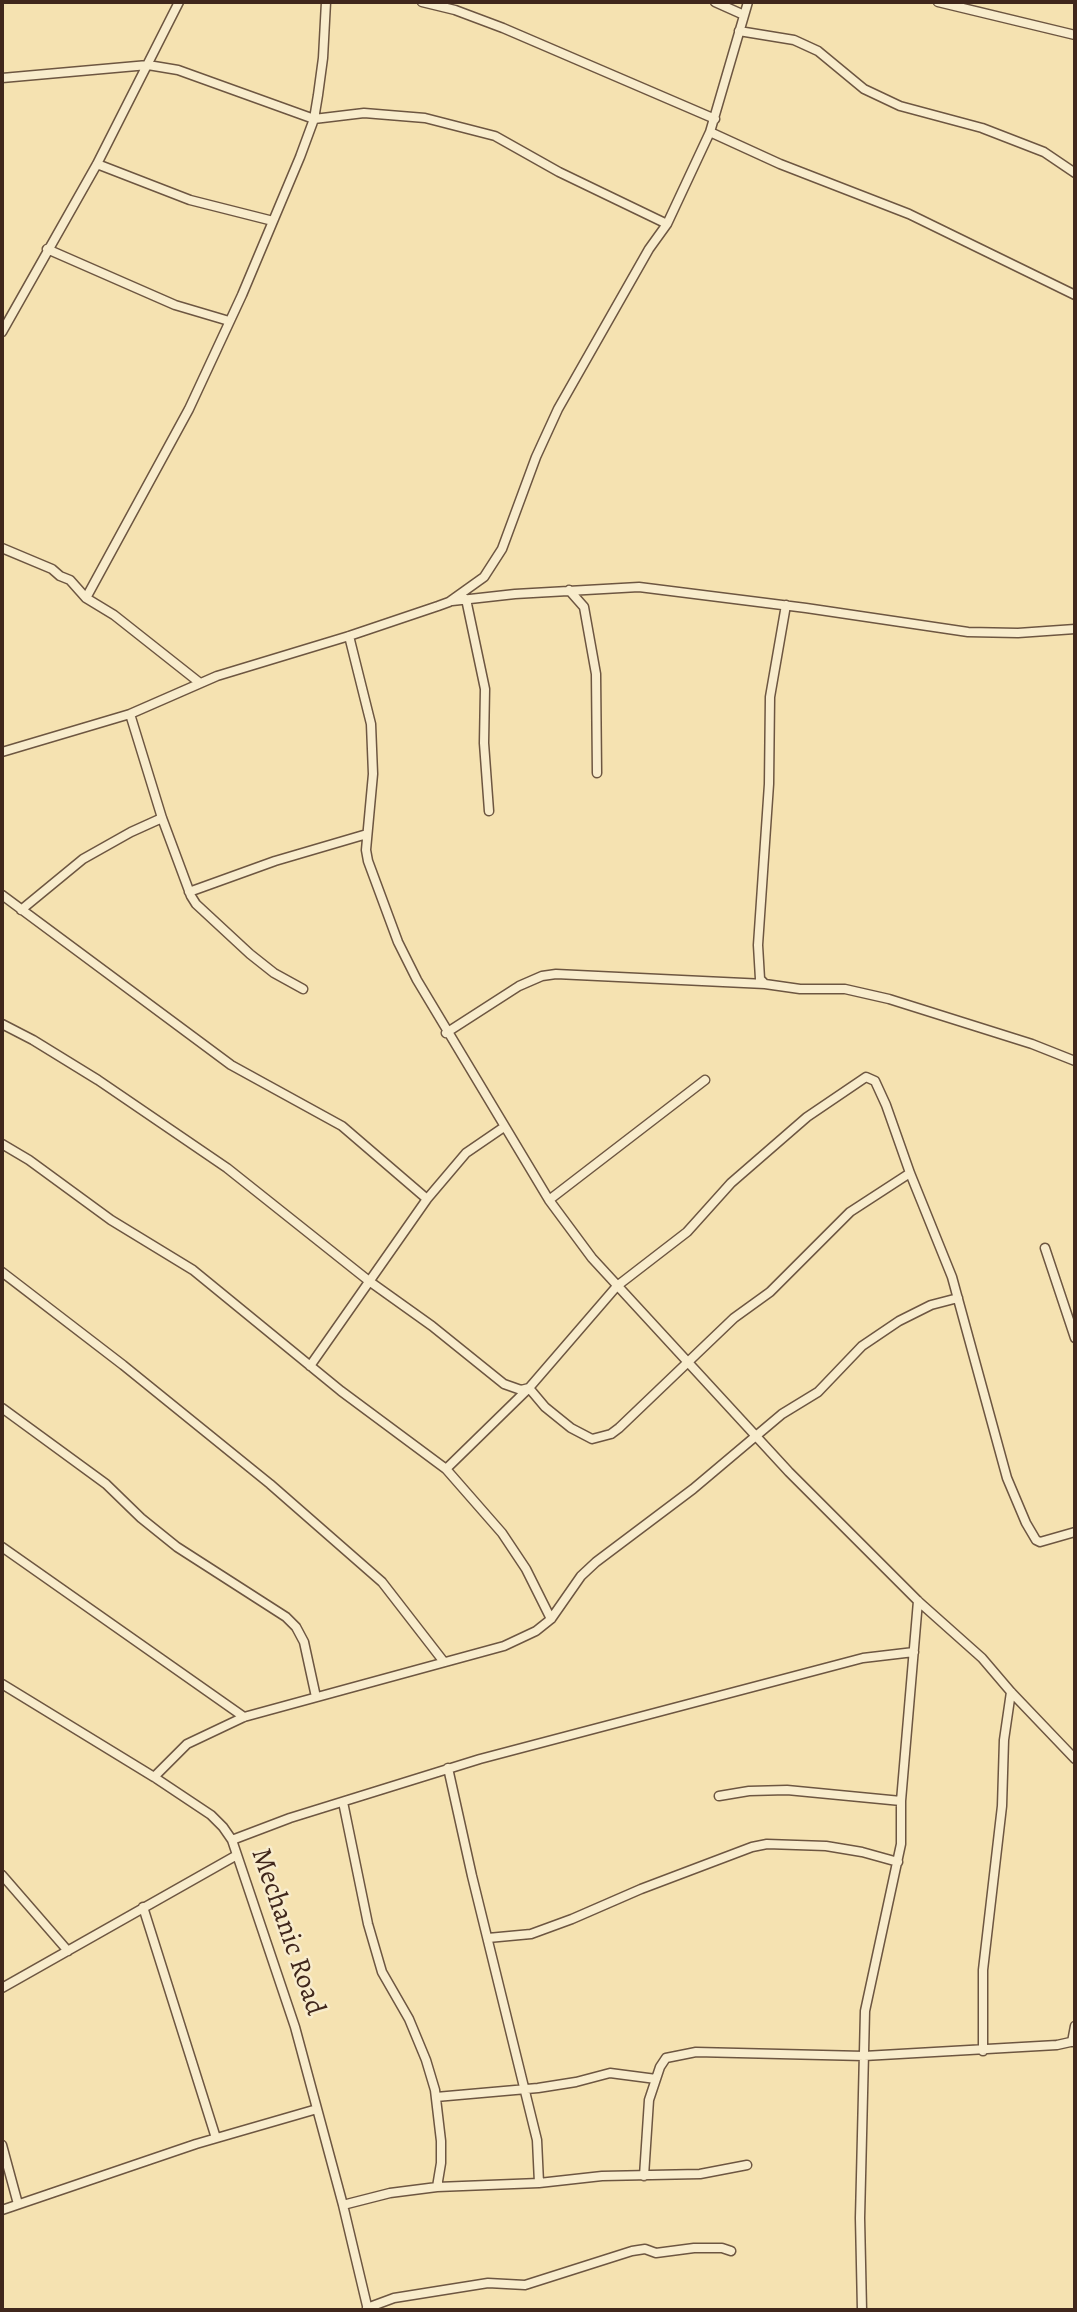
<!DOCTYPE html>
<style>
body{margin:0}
#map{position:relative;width:1077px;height:2312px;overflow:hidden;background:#f5e2b1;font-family:Alegreya,serif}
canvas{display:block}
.frame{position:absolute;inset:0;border:4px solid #40271c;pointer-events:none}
</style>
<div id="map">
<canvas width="1077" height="2312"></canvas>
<div class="frame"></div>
</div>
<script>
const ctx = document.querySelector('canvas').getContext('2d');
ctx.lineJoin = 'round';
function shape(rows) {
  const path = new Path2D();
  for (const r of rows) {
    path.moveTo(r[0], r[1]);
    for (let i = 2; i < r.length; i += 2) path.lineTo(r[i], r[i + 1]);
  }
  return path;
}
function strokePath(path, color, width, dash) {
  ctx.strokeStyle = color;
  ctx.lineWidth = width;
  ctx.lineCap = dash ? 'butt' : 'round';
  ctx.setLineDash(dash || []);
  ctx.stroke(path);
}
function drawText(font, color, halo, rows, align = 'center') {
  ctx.font = font + ' Alegreya,serif';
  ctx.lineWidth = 5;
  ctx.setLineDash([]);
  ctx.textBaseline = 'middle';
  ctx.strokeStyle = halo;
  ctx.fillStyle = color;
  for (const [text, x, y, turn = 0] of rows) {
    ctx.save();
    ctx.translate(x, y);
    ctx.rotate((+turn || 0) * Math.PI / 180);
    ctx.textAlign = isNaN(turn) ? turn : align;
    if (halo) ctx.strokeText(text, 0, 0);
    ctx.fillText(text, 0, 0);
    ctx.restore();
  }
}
const street = shape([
 [422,2,455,10,503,28,715,119],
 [715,2,744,15],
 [938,2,1075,35],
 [739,31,794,40,818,51,864,89,900,106,982,128,1044,152,1075,173],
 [2,78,148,65,178,70,314,119,364,113,425,118,495,136,559,172,667,224],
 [710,132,780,164,909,214,1075,295],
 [97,164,190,200,273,221],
 [47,249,175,305,229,321],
 [2,332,97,164,179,2],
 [2,548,52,569,60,576,70,580,86,598,114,615,200,683],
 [569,590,584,607,596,674,597,773],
 [86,598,189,409,242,295,300,157,314,119,318,95,323,58,326,2],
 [466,599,485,689,484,743,489,811],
 [452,601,515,594,639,587,806,608,968,632,1018,633,1075,629],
 [786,605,770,697,769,784,758,945,760,979,765,984,800,989,845,989,889,999,1032,1044,1075,1061],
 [349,636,371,724,373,774,366,850,368,861,398,942,417,980,549,1200,592,1258,789,1472,918,1601,982,1658,1011,1692,1075,1759],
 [130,714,162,818,191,896,196,904,250,954,274,973,303,989],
 [2,752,130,714,217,676,349,636,438,606,449,602,484,577,502,549,536,457,558,409,649,249,667,224,710,132,748,2],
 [189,892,275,861,367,834],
 [2,895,231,1065,342,1126,427,1199],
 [21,910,83,859,131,832,162,818],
 [2,1024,33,1040,98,1080,227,1168,369,1281,432,1326,504,1384,521,1390,529,1388,545,1407,571,1428,592,1439,611,1434,619,1428,734,1318,770,1292,850,1212,910,1173],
 [446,1033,519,986,542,976,556,974,765,984],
 [2,1144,29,1160,111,1220,193,1270,341,1391,446,1469,502,1533,526,1569,551,1619],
 [549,1200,705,1080],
 [1045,1248,1075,1338],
 [2,1272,123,1365,270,1484,382,1582,444,1662],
 [310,1366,427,1199,466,1153,504,1127],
 [2,1408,106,1484,141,1518,177,1547,286,1617,296,1627,304,1642,316,1697],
 [446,1469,529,1388,617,1286,687,1232,731,1183,807,1117,866,1077,875,1081,886,1105,910,1173,952,1277,1007,1478,1026,1523,1036,1540,1040,1542,1075,1532],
 [2,1547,244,1717],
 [2,1684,154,1777,211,1815,223,1827,232,1840,295,2027,343,2205,368,2310],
 [448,1768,472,1876,537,2140,539,2183],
 [154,1777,187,1744,244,1717,504,1646,536,1631,551,1619,581,1576,596,1562,693,1489,782,1414,818,1392,862,1346,899,1321,931,1305,958,1298],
 [719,1796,749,1791,787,1790,901,1801],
 [343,1802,368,1924,382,1972,409,2019,426,2060,435,2090,441,2141,441,2163,437,2187],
 [232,1840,290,1818,480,1759,863,1658,914,1652],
 [2,1875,68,1951],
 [143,1907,216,2138],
 [488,1938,531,1934,572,1919,641,1889,752,1847,767,1844,826,1846,862,1852,898,1862],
 [2,1988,237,1855],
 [1072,2042,1075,2026],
 [983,2051,983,1970,1002,1806,1004,1740,1011,1692],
 [436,2097,538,2088,576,2082,610,2073,656,2079],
 [2,2145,18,2204],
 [644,2176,649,2100,660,2067,666,2058,696,2052,864,2056,1057,2045,1075,2041],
 [343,2205,390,2193,437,2187,539,2183,602,2176,700,2174,747,2165],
 [2,2210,196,2144,317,2109],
 [367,2308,394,2298,488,2283,525,2285,632,2251,645,2249,656,2253,694,2248,722,2248,731,2251],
 [862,2310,860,2218,865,2011,901,1844,901,1801,918,1601]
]);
strokePath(street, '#6d5641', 11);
strokePath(street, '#f8eccc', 8);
drawText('28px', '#40271c', '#f8eccc', [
 ["Mechanic Road",287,1932,71]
]);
</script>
